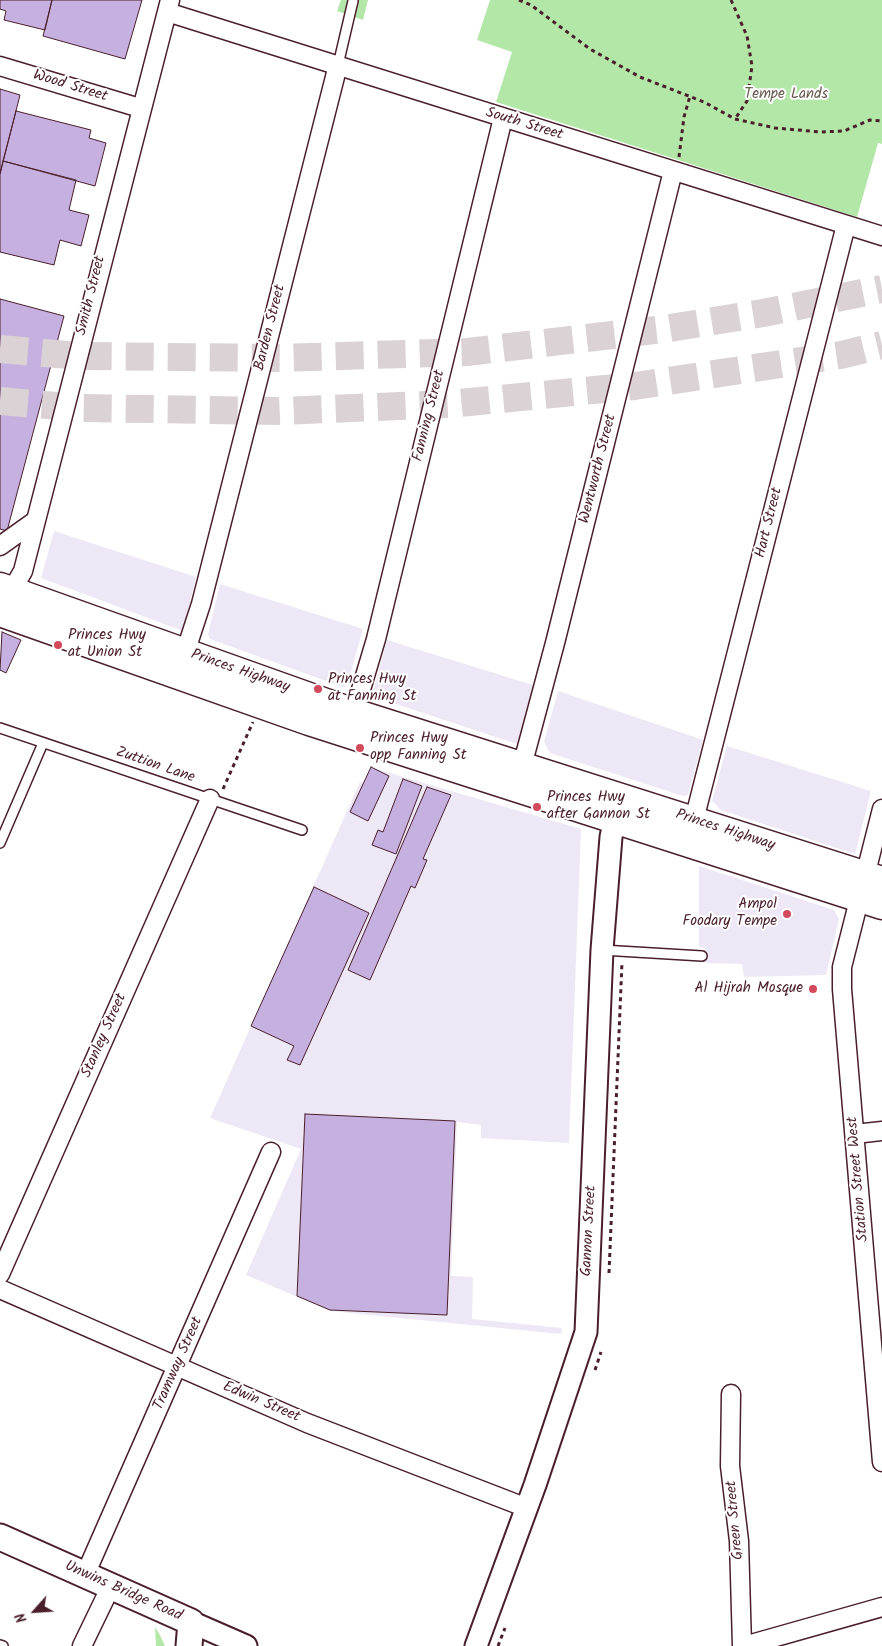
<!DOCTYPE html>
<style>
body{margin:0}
#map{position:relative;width:882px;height:1646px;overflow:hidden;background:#fff;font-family:Kalam,sans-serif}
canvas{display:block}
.north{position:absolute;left:10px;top:1586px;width:50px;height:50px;-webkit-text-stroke:4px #fff;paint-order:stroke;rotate:244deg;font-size:14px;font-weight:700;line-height:20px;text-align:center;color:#4a1f2b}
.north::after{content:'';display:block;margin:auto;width:18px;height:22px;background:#4a1f2b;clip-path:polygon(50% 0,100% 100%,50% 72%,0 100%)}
</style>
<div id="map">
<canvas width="882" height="1646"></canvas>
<div class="north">N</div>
</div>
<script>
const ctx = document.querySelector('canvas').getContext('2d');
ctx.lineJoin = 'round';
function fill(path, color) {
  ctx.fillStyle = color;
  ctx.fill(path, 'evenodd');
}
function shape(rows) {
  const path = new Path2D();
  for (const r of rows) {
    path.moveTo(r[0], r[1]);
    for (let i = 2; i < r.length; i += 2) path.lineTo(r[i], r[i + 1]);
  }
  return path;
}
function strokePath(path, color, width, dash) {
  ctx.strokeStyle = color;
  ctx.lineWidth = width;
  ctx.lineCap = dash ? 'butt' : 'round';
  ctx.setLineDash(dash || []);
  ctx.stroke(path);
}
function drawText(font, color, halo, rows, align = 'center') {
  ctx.font = font + ' Kalam,sans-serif';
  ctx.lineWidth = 4;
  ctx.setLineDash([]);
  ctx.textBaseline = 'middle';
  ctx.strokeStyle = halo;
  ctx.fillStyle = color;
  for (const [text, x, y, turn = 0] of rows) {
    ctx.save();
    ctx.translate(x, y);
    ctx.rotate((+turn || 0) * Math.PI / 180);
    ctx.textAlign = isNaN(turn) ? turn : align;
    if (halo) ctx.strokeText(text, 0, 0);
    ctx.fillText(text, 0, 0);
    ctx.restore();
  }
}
fill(shape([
 [54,531,196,577,183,631,41,578],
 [220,584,363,629,347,686,343,687,210,639,208,634],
 [387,640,533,685,517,744,372,696],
 [558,691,703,740,688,795,683,796,550,753,544,742],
 [727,746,871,791,855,854,721,810,712,801],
 [373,768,581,829,569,1143,481,1138,481,1125,457,1122,451,1276,473,1277,472,1319,562,1328,561,1334,330,1311,246,1275,301,1149,210,1118,360,782,366,784],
 [699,866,834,910,839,919,826,975,744,977,742,964,705,963,705,948,699,947]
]), '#eee7f5');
fill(shape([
 [341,0,368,0,363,20,337,11],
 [490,0,882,0,882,144,878,143,857,217,496,102,512,52,477,40],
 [155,1627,160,1635,165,1646,156,1646]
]), '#b3e7a8');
const building = shape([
 [0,0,52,0,45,30,4,20,6,11,0,9,0,0],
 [52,0,142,0,125,59,43,36,52,0],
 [0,89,20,95,0,174,0,89],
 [16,111,91,130,89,138,106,143,95,186,3,161,16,111],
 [3,161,76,180,69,210,89,215,81,246,60,240,54,265,0,252,0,174,3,161],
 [0,299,64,316,7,531,0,529,0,299],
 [2,632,21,640,6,673,0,670,2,632],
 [371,767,389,776,368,821,350,812,371,767],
 [403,779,422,786,396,854,372,845,378,830,383,832,403,779],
 [427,787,451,795,423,859,427,860,415,888,411,886,370,980,348,970,427,787],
 [314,887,369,913,300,1065,287,1060,294,1046,251,1026,314,887],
 [305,1114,455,1121,447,1315,330,1310,297,1296,305,1114]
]);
fill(building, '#c5b0df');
strokePath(building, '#4a1f2b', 1);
strokePath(shape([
 [0,349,79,356,280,358,467,352,664,329,763,313,882,289],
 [0,401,80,408,279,411,449,404,635,386,841,355,882,345]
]), '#dbd2d5', 28, [28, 14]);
const service = shape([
 [338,65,353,1],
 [0,728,302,830],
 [0,843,43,743],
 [602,950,702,956],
 [0,1645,3,1646]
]);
const minor = shape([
 [167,12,882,236],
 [0,66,140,108],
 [0,546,35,521],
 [7,599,23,571,170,0],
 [185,653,201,604,338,65],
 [354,713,376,639,503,118],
 [522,766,555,643,673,171],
 [882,809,842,967,842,989,882,1462],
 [694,820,846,225],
 [855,1134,882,1131],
 [0,1274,210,799],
 [0,1289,307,1423,527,1508],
 [731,1394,730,1466,739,1541,742,1646],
 [85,1575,271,1152],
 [82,1646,111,1586],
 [744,1646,882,1607]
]);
const tertiary = shape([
 [191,1622,246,1646],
 [476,1646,535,1485,586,1332,602,950,611,837,618,804]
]);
const secondary = shape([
 [0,1537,191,1622,189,1646]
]);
const trunk = shape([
 [0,587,354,713,882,881],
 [0,612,309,721,882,905]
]);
strokePath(service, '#4a1f2b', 12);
strokePath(minor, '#4a1f2b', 21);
strokePath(tertiary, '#4a1f2b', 25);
strokePath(secondary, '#4a1f2b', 29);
strokePath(trunk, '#4a1f2b', 31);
strokePath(shape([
 [519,0,531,5,590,49,640,77,704,102,735,119,775,128,821,132,844,131,870,120,882,121],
 [731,0,747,36,752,66,747,101,735,119],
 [679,157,684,117,690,96],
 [223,789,253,722],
 [609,1273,622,962],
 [595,1370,601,1352],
 [498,1646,505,1628]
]), '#4a1f2b', 3, [4, 4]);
strokePath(service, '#fff', 9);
strokePath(minor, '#fff', 18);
strokePath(tertiary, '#fff', 21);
strokePath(secondary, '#fff', 25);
strokePath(trunk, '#fff', 28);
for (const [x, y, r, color] of [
 [58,645,5,"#d1495b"],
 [318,689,5,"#d1495b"],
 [360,748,5,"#d1495b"],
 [537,807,5,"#d1495b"],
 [787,914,5,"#d1495b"],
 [813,989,5,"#d1495b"]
]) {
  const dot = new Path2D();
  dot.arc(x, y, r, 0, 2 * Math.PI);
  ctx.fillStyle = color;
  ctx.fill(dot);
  strokePath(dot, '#fff', 2);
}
drawText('15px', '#4a1f2b', '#fff', [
 ["Wood Street",70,87,17],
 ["South Street",524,125,17],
 ["Smith Street",92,296,-76],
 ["Barden Street",271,328,-76],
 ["Fanning Street",430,416,-76],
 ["Wentworth Street",599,469,-76],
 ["Hart Street",770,523,-76],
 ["Princes Highway",240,672,19],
 ["Zuttion Lane",155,766,19],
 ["Princes Highway",725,831,18],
 ["Stanley Street",105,1036,-66],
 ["Station Street West",859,1179,-95],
 ["Gannon Street",590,1231,-87],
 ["Tramway Street",179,1364,-66],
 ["Edwin Street",261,1403,23],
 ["Green Street",736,1520,-95],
 ["Unwins Bridge Road",123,1592,24]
]);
drawText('15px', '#6a5b50', '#fff', [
 ["Tempe Lands",786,95]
]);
drawText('15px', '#4a1f2b', '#fff', [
 ["Princes Hwy",68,636],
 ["at Union St",68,653],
 ["Princes Hwy",328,680],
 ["at Fanning St",328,697],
 ["Princes Hwy",370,739],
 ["opp Fanning St",370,756],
 ["Princes Hwy",547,798],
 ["after Gannon St",547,815],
 ["Ampol",777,905,"right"],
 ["Foodary Tempe",777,922,"right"],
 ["Al Hijrah Mosque",803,989,"right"]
], 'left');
</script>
